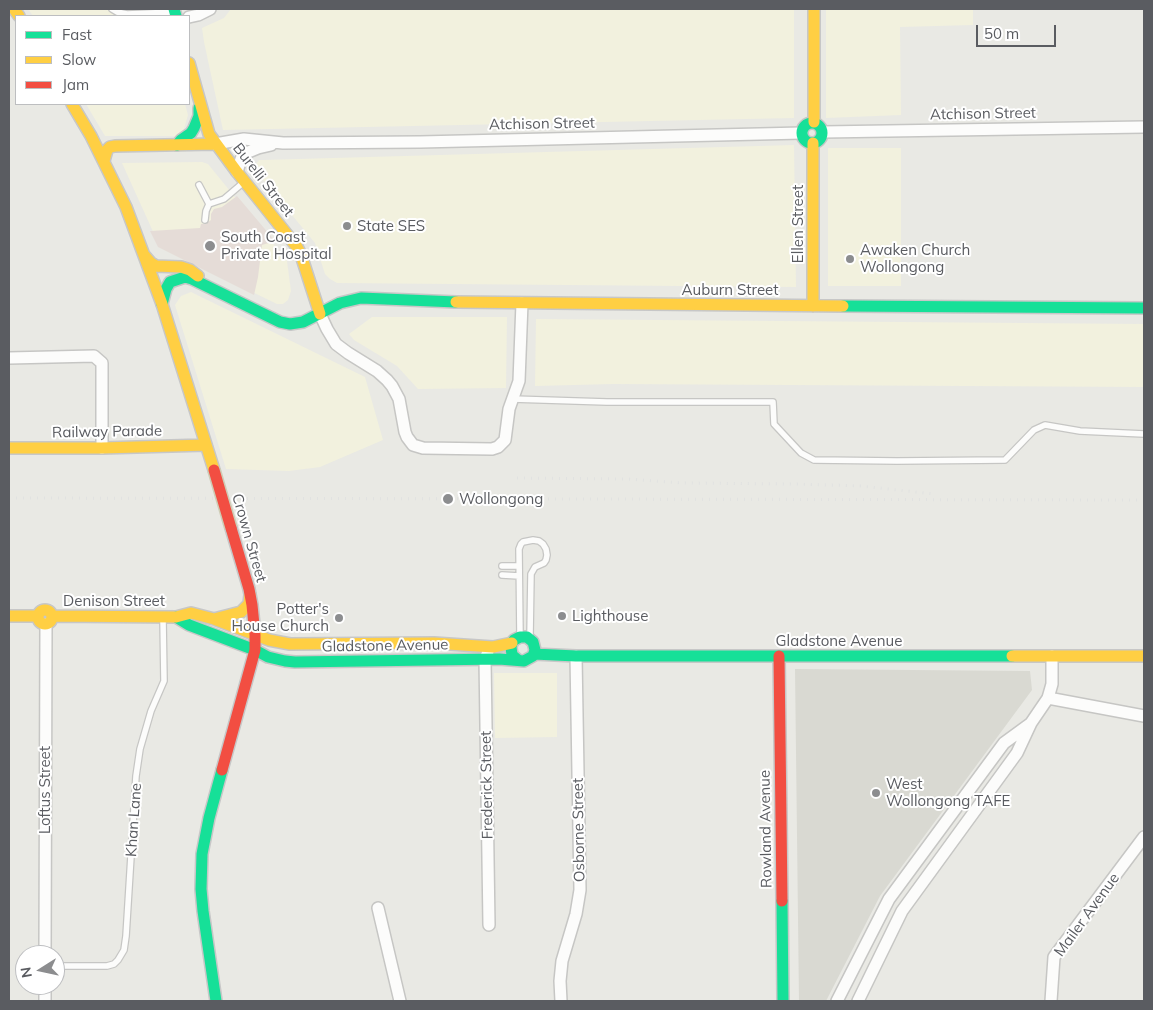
<!DOCTYPE html>
<style>
body{margin:0}
#map{position:relative;width:1153px;height:1010px;overflow:hidden;background:#e9e9e4;font-family:Mulish,sans-serif}
canvas{display:block}
.frame{position:absolute;inset:0;border:10px solid #5a5c61;pointer-events:none}
.legend{position:absolute;left:15px;top:15px;width:175px;height:90px;box-sizing:border-box;background:#fff;border:1px solid #bdbec0;margin:0;padding:6px 9px;list-style:none;font-size:15px;color:#5a5c61}
.legend li{display:flex;align-items:center;gap:10px;height:25px}
.legend b{width:25px;border:1px solid #bdbec0}
.north{position:absolute;left:15px;top:945px;width:50px;height:50px;box-sizing:border-box;background:#fff;border:1px solid #bdbec0;border-radius:50%;rotate:260deg;font-size:14px;font-weight:700;line-height:20px;text-align:center;color:#5a5c61}
.north::after{content:'';display:block;margin:auto;width:18px;height:22px;background:#8c8d8f;clip-path:polygon(50% 0,100% 100%,50% 72%,0 100%)}
.scale{position:absolute;left:976px;top:25px;width:80px;height:22px;box-sizing:border-box;border:2px solid #5a5c61;border-top:0;padding-left:6px;font-size:15px;line-height:18px;white-space:nowrap;color:#5a5c61;-webkit-text-stroke:4px #fff;paint-order:stroke}
</style>
<div id="map">
<canvas width="1153" height="1010"></canvas>
<div class="frame"></div>
<ul class="legend">
<li><b style="height:6px;background:#16e098"></b>Fast</li>
<li><b style="height:6px;background:#ffcf43"></b>Slow</li>
<li><b style="height:6px;background:#f24e42"></b>Jam</li>
</ul>
<div class="north">N</div>
<div class="scale">50 m</div>
</div>
<script>
const ctx = document.querySelector('canvas').getContext('2d');
ctx.lineJoin = 'round';
function fill(path, color) {
  ctx.fillStyle = color;
  ctx.fill(path, 'evenodd');
}
function shape(rows) {
  const path = new Path2D();
  for (const r of rows) {
    if (r.length === 3) {
      path.moveTo(r[0] + r[2], r[1]);
      path.arc(r[0], r[1], r[2], 0, 2 * Math.PI);
      continue;
    }
    path.moveTo(r[0], r[1]);
    for (let i = 2; i < r.length; i += 2) path.lineTo(r[i], r[i + 1]);
  }
  return path;
}
function strokePath(path, color, width, dash) {
  ctx.strokeStyle = color;
  ctx.lineWidth = width;
  ctx.lineCap = dash ? 'butt' : 'round';
  ctx.setLineDash(dash || []);
  ctx.stroke(path);
}
function drawText(font, color, halo, rows, align = 'center') {
  ctx.font = font + ' Mulish,sans-serif';
  ctx.lineWidth = 4;
  ctx.setLineDash([]);
  ctx.textBaseline = 'middle';
  ctx.strokeStyle = halo;
  ctx.fillStyle = color;
  for (const [text, x, y, turn = 0] of rows) {
    ctx.save();
    ctx.translate(x, y);
    ctx.rotate((+turn || 0) * Math.PI / 180);
    ctx.textAlign = isNaN(turn) ? turn : align;
    if (halo) ctx.strokeText(text, 0, 0);
    ctx.fillText(text, 0, 0);
    ctx.restore();
  }
}
fill(shape([
 [28,9,155,9,158,16,33,16],
 [231,9,794,9,794,118,223,130,204,42,202,28,224,18],
 [826,9,973,9,973,25,900,27,901,115,826,118],
 [86,104,185,104,188,115,182,136,105,136],
 [794,145,796,287,337,283,330,279,325,274,315,243,255,170,254,167,259,160,263,160],
 [828,148,901,148,901,286,828,286],
 [202,162,208,164,287,261,291,291,288,300,283,304,277,304,160,247,122,163],
 [191,292,365,377,383,440,320,467,289,471,226,469,175,305,181,296],
 [372,317,507,317,506,388,418,389,397,366,354,340,349,334],
 [536,319,1144,324,1144,387,613,384,535,386],
 [494,673,557,673,557,737,495,738]
]), '#f2f1de');
fill(shape([
 [795,669,1030,671,1032,690,880,896,826,1001,799,1001]
]), '#d9d9d2');
fill(shape([
 [237,196,275,241,262,245,258,277,254,295,158,247,150,231,200,228,201,224,206,224,211,220,211,214,214,209,222,207]
]), '#e5dcd7');
const lane = shape([
 [112,9,117,12,127,14,173,12],
 [199,185,209,204],
 [205,220,206,211,209,204,224,199,244,182],
 [512,399,607,402,773,402,774,424,801,453,814,460,897,461,1005,460,1034,430,1045,425,1080,431,1144,434],
 [502,566,519,566],
 [502,575,519,576],
 [520,637,519,549,521,544,523,542,533,540,539,541,543,544,546,549,547,555,546,560,544,563,535,567,531,574,530,636],
 [55,966,107,966,114,964,118,960,124,950,126,936,136,776,140,749,151,711,164,681,163,619]
]);
const street = shape([
 [189,17,198,15,210,9],
 [823,132,1144,127],
 [215,144,244,139,283,143,420,142,802,133],
 [237,172,241,159,246,153,258,148,271,145],
 [320,314,327,329,336,344,348,353,377,371,387,380,392,386,399,399,405,432,407,437,413,445,423,448,492,449,498,447,505,440,509,409,519,381,522,303],
 [9,358,94,356,102,363,102,448],
 [488,652,485,659,489,925],
 [1048,698,1144,716],
 [378,908,400,1001],
 [45,955,46,624],
 [45,1001,45,985],
 [561,1001,560,981,562,961,576,914,580,890,576,656],
 [837,1001,889,899,1004,743,1030,724],
 [858,1001,902,911,1017,753,1031,723,1048,698,1052,684,1052,656],
 [1051,1001,1054,957,1144,837]
]);
const fast = shape([
 [174,9,176,16],
 [812,133,10],
 [177,145,181,140,191,133,194,128,199,116,199,108],
 [162,304,166,289,170,282,185,277,192,279,280,322,290,324,303,322,340,303,361,298,456,302],
 [843,306,1144,308],
 [176,617,189,625,255,650,268,657,285,661,295,662,499,659,524,661,533,656,535,650,533,642,527,637,520,637,514,640,512,643,511,647,512,655,518,660],
 [534,654,576,656,1012,656],
 [782,901,783,1001],
 [216,1001,203,911,201,889,202,854,209,818,222,770]
]);
const slow = shape([
 [14,9,19,16],
 [814,9,814,122],
 [189,63,209,134,237,172,297,247,301,255,320,314],
 [72,104,91,136,126,207,162,304,214,470],
 [813,143,813,306],
 [104,161,107,150,110,147,115,146,215,144],
 [145,256,151,263,156,266,181,267,190,270,198,276],
 [456,302,843,306],
 [9,448,102,448,206,445],
 [45,617,7],
 [9,616,38,616],
 [53,616,176,617,191,613,214,619,269,640,290,644,434,643,493,647,512,643],
 [214,619,241,612,249,604,250,595],
 [1012,656,1144,656]
]);
const jam = shape([
 [779,656,782,901],
 [222,770,255,650,255,635,252,605,249,589,231,528]
]);
strokePath(lane, '#c6c6c4', 8);
strokePath(street, '#c6c6c4', 14);
strokePath(fast, '#c7c7c7', 14);
strokePath(slow, '#c7c7c7', 14);
strokePath(jam, '#c7c7c7', 14);
strokePath(lane, '#fcfcfb', 5.5);
strokePath(street, '#fcfcfb', 11);
strokePath(fast, '#16e098', 11);
strokePath(slow, '#ffcf43', 11);
strokePath(jam, '#f24e42', 11);
strokePath(shape([
 [517,478,628,479,682,483,797,484,860,486,935,494],
 [9,498,1144,500]
]), '#e1e2e1', 3, [1, 6]);
const jamBridge = shape([
 [214,470,231,528]
]);
strokePath(jamBridge, '#ceccb5', 14, []);
strokePath(jamBridge, '#f24e42', 11);
for (const [x, y, r, color] of [
 [347,226,5,"#8c8d8f"],
 [210,246,6,"#8c8d8f"],
 [850,259,5,"#8c8d8f"],
 [448,499,6,"#8c8d8f"],
 [562,616,5,"#8c8d8f"],
 [339,618,5,"#8c8d8f"],
 [876,793,5,"#8c8d8f"]
]) {
  const dot = new Path2D();
  dot.arc(x, y, r, 0, 2 * Math.PI);
  ctx.fillStyle = color;
  ctx.fill(dot);
  strokePath(dot, '#fff', 2);
}
drawText('15px', '#5a5c61', '#fff', [
 ["Atchison Street",983,114,-1],
 ["Atchison Street",542,124,-1],
 ["Burelli Street",263,180,52],
 ["Ellen Street",798,224,-90],
 ["Auburn Street",730,290],
 ["Railway Parade",107,432,-1],
 ["Crown Street",249,538,74],
 ["Denison Street",114,601],
 ["Gladstone Avenue",839,641],
 ["Gladstone Avenue",385,646,-1],
 ["Frederick Street",487,785,-91],
 ["Loftus Street",45,790,-90],
 ["Khan Lane",134,820,-86],
 ["Rowland Avenue",766,829,-91],
 ["Osborne Street",579,830,-91],
 ["Mailer Avenue",1087,915,-54]
]);
drawText('15px', '#5a5c61', '#fff', [
 ["State SES",357,226],
 ["South Coast",221,237],
 ["Private Hospital",221,254],
 ["Awaken Church",860,250],
 ["Wollongong",860,267],
 ["Wollongong",459,499],
 ["Potter's",329,609,"right"],
 ["House Church",329,626,"right"],
 ["Lighthouse",572,616],
 ["West",886,784],
 ["Wollongong TAFE",886,801]
], 'left');
</script>
